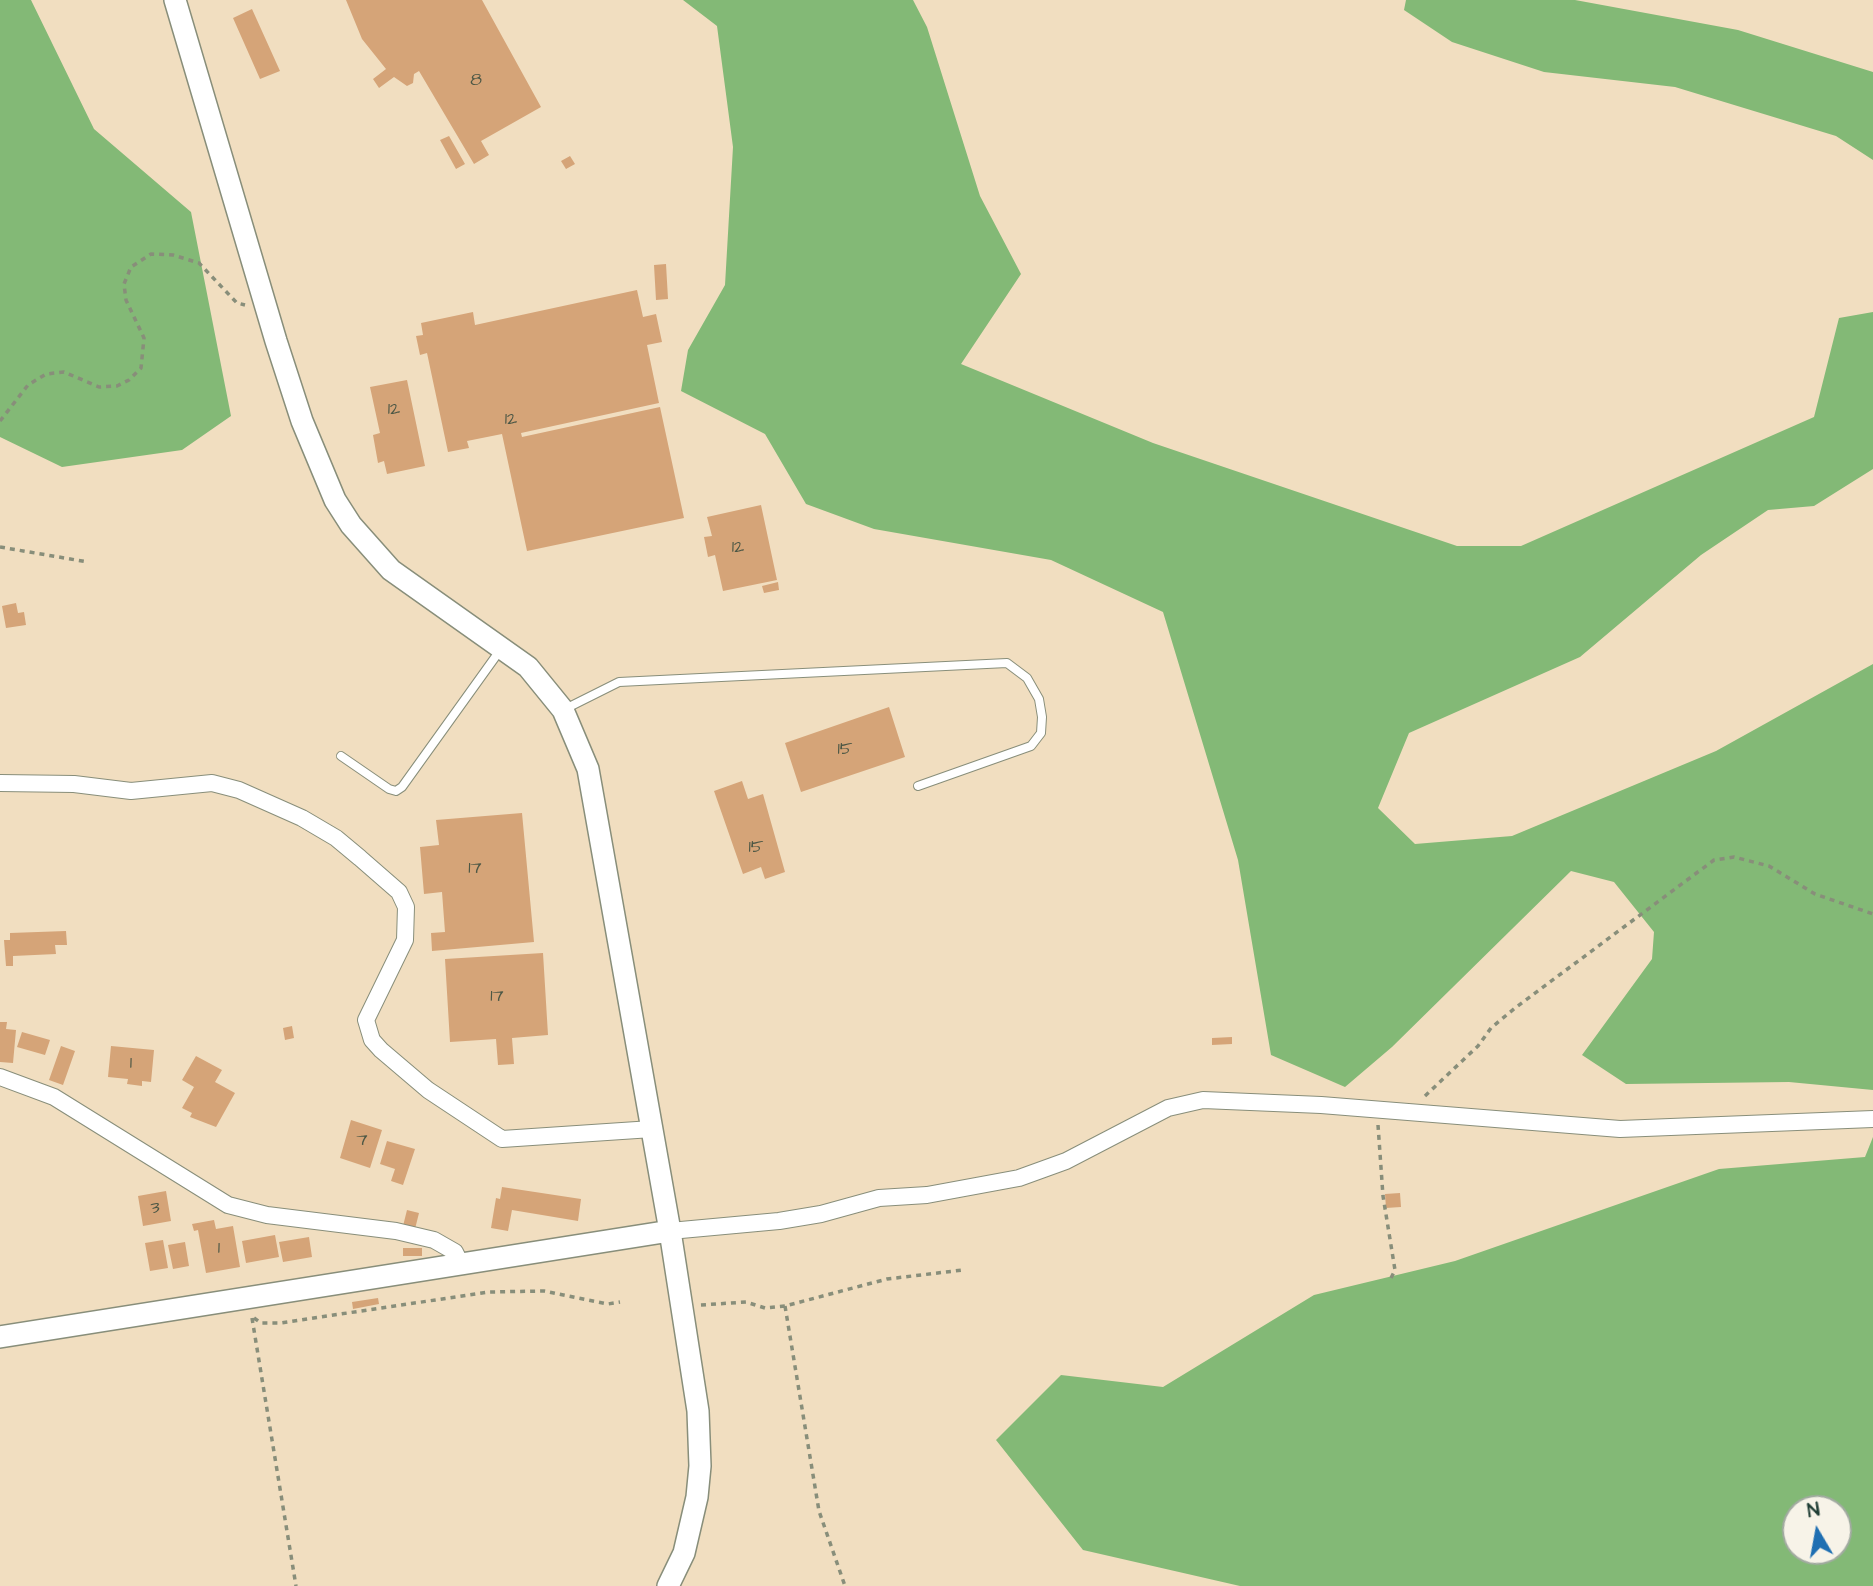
<!DOCTYPE html>
<style>
body{margin:0}
#map{position:relative;width:1873px;height:1586px;overflow:hidden;background:#f1dec0;font-family:"Architects Daughter",sans-serif}
canvas{display:block}
.north{position:absolute;left:1782px;top:1495px;width:70px;height:70px;box-sizing:border-box;background:#f7f3e8;border:2px solid #a1aaa0;border-radius:50%;rotate:350deg;font-size:19px;font-weight:700;line-height:28px;text-align:center;color:#1f3d34}
.north::after{content:'';display:block;margin:auto;width:24px;height:32px;background:#1f6fb2;clip-path:polygon(50% 0,100% 100%,50% 72%,0 100%)}
</style>
<div id="map">
<canvas width="1873" height="1586"></canvas>
<div class="north">N</div>
</div>
<script>
const ctx = document.querySelector('canvas').getContext('2d');
ctx.lineJoin = 'round';
function fill(path, color) {
  ctx.fillStyle = color;
  ctx.fill(path, 'evenodd');
}
function shape(rows) {
  const path = new Path2D();
  for (const r of rows) {
    path.moveTo(r[0], r[1]);
    for (let i = 2; i < r.length; i += 2) path.lineTo(r[i], r[i + 1]);
  }
  return path;
}
function strokePath(path, color, width, dash) {
  ctx.strokeStyle = color;
  ctx.lineWidth = width;
  ctx.lineCap = dash ? 'butt' : 'round';
  ctx.setLineDash(dash || []);
  ctx.stroke(path);
}
function drawText(font, color, halo, rows, align = 'center') {
  ctx.font = font + ' "Architects Daughter",sans-serif';
  ctx.lineWidth = 7;
  ctx.setLineDash([]);
  ctx.textBaseline = 'middle';
  ctx.strokeStyle = halo;
  ctx.fillStyle = color;
  for (const [text, x, y, turn = 0] of rows) {
    ctx.save();
    ctx.translate(x, y);
    ctx.rotate((+turn || 0) * Math.PI / 180);
    ctx.textAlign = isNaN(turn) ? turn : align;
    if (halo) ctx.strokeText(text, 0, 0);
    ctx.fillText(text, 0, 0);
    ctx.restore();
  }
}
fill(shape([
 [0,0,31,0,94,129,191,212,231,416,182,450,62,467,0,437],
 [683,0,913,0,927,27,980,196,1021,274,961,364,1153,443,1457,546,1521,546,1814,417,1839,318,1873,312,1873,469,1814,506,1768,510,1701,555,1580,657,1409,733,1378,808,1415,844,1512,836,1716,751,1873,664,1873,1090,1789,1082,1626,1084,1582,1055,1652,959,1654,932,1614,882,1571,871,1392,1047,1345,1087,1271,1055,1238,860,1163,612,1051,560,874,529,806,504,765,434,681,391,688,350,725,285,733,147,717,26],
 [1406,0,1575,0,1738,30,1873,72,1873,160,1836,136,1675,87,1544,72,1452,42,1404,10],
 [1873,1137,1873,1586,1240,1586,1083,1550,996,1440,1061,1375,1163,1387,1314,1295,1455,1261,1719,1169,1865,1157],
 [1796,1509,1838,1509,1838,1551,1796,1551]
]), '#83b976');
fill(shape([
 [346,0,482,0,541,107,481,141,489,155,474,164,419,71,414,74,413,83,407,86,394,77,379,88,373,79,386,69,362,39],
 [252,9,280,71,260,79,233,18],
 [449,136,465,164,456,169,440,140],
 [570,156,575,164,566,169,561,161],
 [666,264,668,299,656,300,654,265],
 [637,290,643,317,656,314,662,342,647,345,659,403,521,433,522,437,660,407,684,518,527,551,502,434,467,441,469,448,448,452,427,353,420,355,416,336,423,335,421,323,473,312,475,325],
 [407,380,425,466,387,474,384,461,378,463,373,435,380,433,370,387],
 [761,505,777,580,723,591,715,555,708,557,704,537,712,536,707,517],
 [778,582,779,590,764,593,762,586],
 [16,603,18,613,24,612,26,625,6,628,2,606],
 [889,707,905,757,801,792,785,743],
 [742,781,748,799,763,794,785,872,765,879,761,867,743,874,714,791],
 [522,813,534,942,432,951,431,933,445,932,442,892,424,894,420,847,439,845,436,820],
 [66,931,67,945,55,945,56,954,13,956,13,966,6,966,4,940,10,940,10,933],
 [543,953,548,1035,512,1038,514,1064,498,1065,496,1039,450,1042,445,959],
 [0,1022,7,1022,6,1029,16,1030,13,1063,0,1062],
 [292,1026,294,1038,285,1040,283,1028],
 [22,1032,50,1040,45,1055,17,1047],
 [1232,1037,1232,1044,1212,1045,1212,1038],
 [61,1046,75,1051,63,1085,49,1080],
 [111,1046,154,1050,151,1082,142,1081,142,1086,127,1084,128,1079,108,1077],
 [196,1056,222,1070,215,1082,235,1093,216,1127,190,1117,192,1113,182,1108,194,1087,182,1080],
 [351,1120,382,1130,370,1168,340,1158],
 [387,1141,415,1149,403,1185,391,1181,395,1169,380,1164],
 [502,1187,581,1199,578,1221,512,1210,508,1231,491,1228,496,1198,500,1199],
 [166,1191,171,1221,143,1226,138,1196],
 [1400,1193,1401,1207,1386,1208,1385,1194],
 [407,1210,419,1213,415,1229,403,1226],
 [214,1220,216,1229,233,1226,240,1267,206,1273,198,1230,194,1231,192,1224],
 [275,1235,279,1257,246,1263,242,1241],
 [309,1237,312,1257,283,1262,279,1242],
 [163,1240,168,1268,150,1271,145,1243],
 [185,1242,189,1266,173,1269,168,1245],
 [403,1248,422,1248,422,1256,403,1256],
 [378,1298,379,1304,353,1309,352,1302]
]), '#d5a478');
const service = shape([
 [565,709,619,682,1007,663,1027,678,1039,699,1042,717,1041,733,1031,746,918,786],
 [341,756,389,789,396,791,402,787,501,649]
]);
const minor = shape([
 [0,783,74,784,131,791,212,783,239,790,302,818,336,838,360,858,399,892,406,907,405,940,366,1020,372,1040,381,1050,428,1090,502,1139,652,1129],
 [0,1077,54,1097,228,1205,267,1215,396,1231,434,1240,455,1252,461,1264],
 [670,1231,779,1221,821,1214,879,1198,927,1195,1019,1178,1066,1161,1168,1108,1203,1100,1321,1105,1620,1129,1873,1119]
]);
const tertiary = shape([
 [175,0,276,341,302,421,335,500,351,525,391,570,528,667,563,710,588,769,670,1231,698,1411,700,1466,697,1497,684,1553,668,1586],
 [0,1337,670,1231]
]);
strokePath(service, '#888e7a', 10);
strokePath(minor, '#888e7a', 18);
strokePath(tertiary, '#888e7a', 24);
strokePath(shape([
 [0,421,28,385,46,374,64,372,99,387,117,386,129,380,141,368,144,338,126,300,124,284,131,267,151,254,173,255,199,263,237,303,245,305],
 [0,547,88,562],
 [1425,1096,1478,1046,1491,1028,1515,1008,1714,860,1734,857,1769,866,1815,894,1873,914],
 [1378,1125,1383,1196,1395,1270,1391,1278],
 [701,1305,746,1302,765,1308,785,1306,887,1279,963,1270],
 [785,1306,819,1511,845,1586],
 [252,1318,296,1586],
 [254,1318,261,1323,280,1323,489,1292,544,1291,608,1304,620,1302]
]), '#888e7a', 3.5, [5, 5]);
strokePath(service, '#fff', 8);
strokePath(minor, '#fff', 16);
strokePath(tertiary, '#fff', 21);
drawText('18px', '#4c5745', null, [
 ["8",476,81],
 ["12",394,410],
 ["12",511,420],
 ["12",738,548],
 ["15",845,750],
 ["15",756,848],
 ["17",475,869],
 ["17",497,997],
 ["1",131,1064],
 ["7",362,1141],
 ["3",155,1209],
 ["1",219,1249]
]);
</script>
